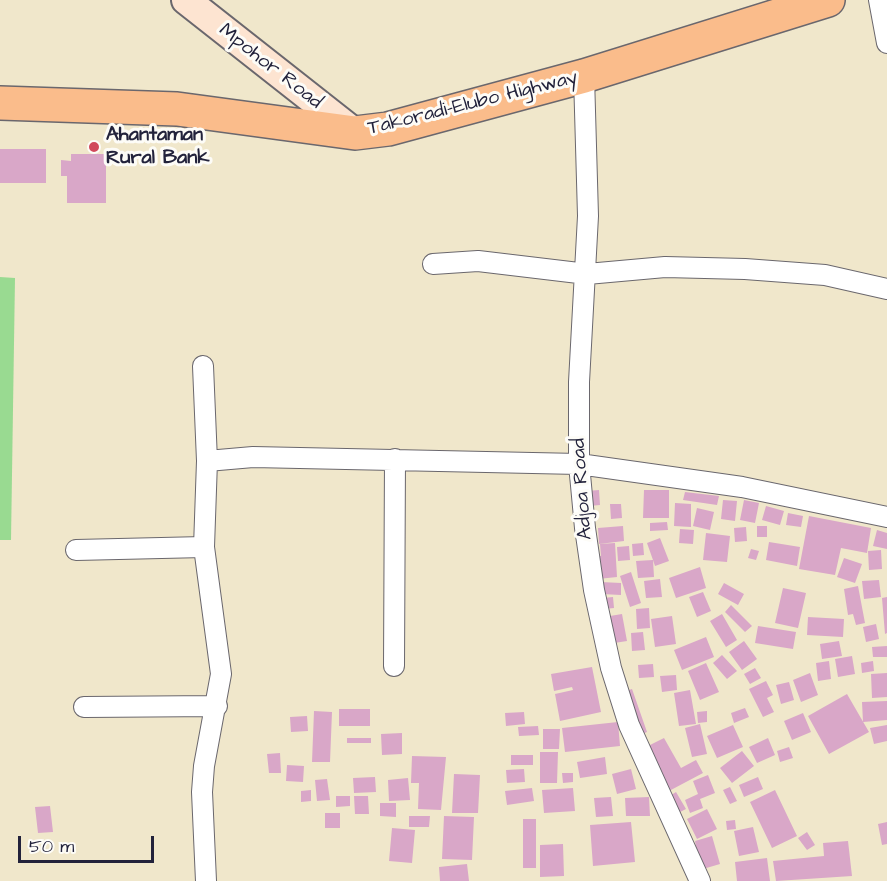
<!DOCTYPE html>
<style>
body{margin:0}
#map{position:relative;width:887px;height:881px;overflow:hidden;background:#f0e7cb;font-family:"Architects Daughter",sans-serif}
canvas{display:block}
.scale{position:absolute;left:18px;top:836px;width:136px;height:27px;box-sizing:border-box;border:3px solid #22223b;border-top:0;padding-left:8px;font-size:18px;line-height:21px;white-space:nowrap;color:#22223b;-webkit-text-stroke:4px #fdfcf7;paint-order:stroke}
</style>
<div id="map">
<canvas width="887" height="881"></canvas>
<div class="scale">50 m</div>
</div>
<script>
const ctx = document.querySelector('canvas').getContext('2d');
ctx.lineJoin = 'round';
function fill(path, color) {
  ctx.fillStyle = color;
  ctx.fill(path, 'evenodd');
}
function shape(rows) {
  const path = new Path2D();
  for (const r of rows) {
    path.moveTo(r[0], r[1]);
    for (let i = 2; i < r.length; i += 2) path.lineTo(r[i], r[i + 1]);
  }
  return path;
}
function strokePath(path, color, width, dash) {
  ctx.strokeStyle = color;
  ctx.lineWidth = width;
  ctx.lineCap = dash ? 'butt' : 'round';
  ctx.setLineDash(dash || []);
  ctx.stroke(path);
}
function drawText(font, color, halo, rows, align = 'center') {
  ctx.font = font + ' "Architects Daughter",sans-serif';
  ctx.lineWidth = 6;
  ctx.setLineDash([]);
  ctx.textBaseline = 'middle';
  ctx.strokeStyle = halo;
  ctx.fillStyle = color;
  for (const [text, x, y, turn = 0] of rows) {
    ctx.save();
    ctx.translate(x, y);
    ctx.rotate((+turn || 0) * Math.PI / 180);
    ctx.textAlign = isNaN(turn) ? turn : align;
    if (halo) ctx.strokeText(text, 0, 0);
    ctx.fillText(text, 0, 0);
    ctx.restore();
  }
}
fill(shape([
 [0,277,15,278,11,540,0,540]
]), '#99da91');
fill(shape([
 [0,149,46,149,46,183,0,183],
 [71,154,106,154,106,203,67,203,67,176,61,176,61,160,71,161],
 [599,490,600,505,589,506,587,491],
 [644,490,669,490,669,518,643,518],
 [685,492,719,496,717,505,683,500],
 [723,500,737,501,735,521,721,519],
 [744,500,759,503,755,523,740,520],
 [675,503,691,504,691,527,674,526],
 [610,504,621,504,622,518,611,519],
 [766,506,784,511,780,525,762,520],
 [697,508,714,512,710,530,693,526],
 [788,513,803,516,801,527,786,525],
 [809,516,871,528,867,553,841,548,835,575,799,569],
 [667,522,668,530,650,531,650,523],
 [623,526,624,541,599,544,598,528],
 [757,526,767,526,767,537,757,537],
 [746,527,747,541,735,542,734,528],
 [680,529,694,530,693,544,679,543],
 [877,530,887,533,887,549,873,546],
 [706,533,730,536,727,562,703,560],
 [660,538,669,561,655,566,653,560,654,577,638,578,636,561,653,560,647,543],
 [769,542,800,547,797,566,766,560],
 [615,543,617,577,598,579,597,556,601,556,600,544],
 [643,543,644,555,633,556,632,544],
 [629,546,630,560,618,561,617,547],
 [751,549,759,551,756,560,748,558],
 [881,550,882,569,869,570,868,551],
 [844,558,862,564,855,583,837,577],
 [700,567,706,588,676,598,669,578],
 [631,572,641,603,630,607,620,576],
 [660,579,662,597,646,598,644,581],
 [879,580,881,597,864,599,862,581],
 [601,582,621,583,621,595,601,594],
 [724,583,744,594,738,605,718,594],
 [858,586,865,623,856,625,853,614,848,615,844,589],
 [783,588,806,593,798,628,775,623],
 [703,592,711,611,697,617,689,597],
 [613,597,614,608,604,609,603,598],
 [887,597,887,633,885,634,882,598],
 [731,605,752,626,745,632,725,612],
 [649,608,650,628,637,629,636,609],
 [622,614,627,641,608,644,604,617],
 [722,614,737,640,726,647,710,621],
 [672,616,676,644,655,647,651,619],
 [808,617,844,619,843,637,807,635],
 [876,624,879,639,866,642,863,627],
 [758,626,796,632,793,649,755,643],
 [643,632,645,650,632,651,631,633],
 [706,637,714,657,682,670,674,650],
 [744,641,757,659,742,670,729,652],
 [839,641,842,656,822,659,820,644],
 [887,646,887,657,873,657,872,647],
 [722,655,737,671,727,679,713,663],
 [852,656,855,674,838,677,835,659],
 [829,661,831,679,818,681,816,663],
 [873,661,874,671,862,673,861,663],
 [706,663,719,692,700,700,688,671],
 [653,664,654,677,639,678,638,665],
 [592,667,601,712,560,721,555,694,573,690,572,687,554,691,551,674],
 [755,668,761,678,750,684,744,674],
 [810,673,818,695,801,702,793,680],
 [887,673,887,697,872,698,871,674],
 [676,675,677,690,662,692,660,676],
 [766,681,773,695,767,698,774,712,763,717,749,689],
 [789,682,794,700,781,704,776,685],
 [632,689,647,732,637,736,623,692],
 [690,690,696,724,679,726,674,693],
 [847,694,869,732,829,754,808,716],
 [887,701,887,720,863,722,862,702],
 [745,708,749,717,734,723,731,713],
 [339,709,370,709,370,726,339,726],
 [314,711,332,712,330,762,312,762],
 [707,711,707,722,698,723,697,712],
 [524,712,525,724,506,726,505,713],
 [803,713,811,732,792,740,784,721],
 [307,716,308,731,291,732,290,717],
 [618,722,620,746,565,752,562,728],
 [700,724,707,754,692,757,685,728],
 [733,725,743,747,717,758,707,736],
 [887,725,887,741,874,744,870,728],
 [538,726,539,735,519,736,518,727],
 [543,729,560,729,559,749,543,749],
 [402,733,402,754,382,755,381,734],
 [347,738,371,738,371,743,347,743],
 [664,738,681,768,696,760,703,773,669,791,644,748],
 [768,738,775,755,757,763,749,747],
 [789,747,793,758,780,762,777,751],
 [742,751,754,766,732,783,720,768],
 [540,752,558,752,557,783,540,783],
 [280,753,281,773,269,773,267,754],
 [511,755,533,755,533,765,511,765],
 [412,756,446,757,441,810,418,809,419,783,411,783],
 [605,757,607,774,580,778,577,762],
 [287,765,304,766,303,782,286,781],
 [524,769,525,782,507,783,506,770],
 [631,769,636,789,617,794,612,774],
 [562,773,573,773,573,782,563,783],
 [454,774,480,775,478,813,452,813],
 [708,775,715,793,700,799,703,808,690,813,685,800,698,794,693,781],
 [375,777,376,792,354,793,353,778],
 [758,777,763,789,744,797,739,785],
 [408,778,410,800,389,801,388,780],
 [327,779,330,800,317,801,315,780],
 [730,787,737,801,730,804,723,790],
 [532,788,534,801,507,805,505,791],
 [573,788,575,811,544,813,542,790],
 [311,790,311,801,301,802,301,791],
 [775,790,797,836,772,848,750,802],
 [676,792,686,809,674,815,665,799],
 [336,796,350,796,350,806,336,807],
 [354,796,368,796,369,814,355,814],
 [611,797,613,816,596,817,594,798],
 [649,797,650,816,626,816,625,798],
 [380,803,396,803,396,817,380,816],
 [50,806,53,832,38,833,35,807],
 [707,809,717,829,697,839,687,819],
 [325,813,340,813,340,828,325,828],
 [409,816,430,816,429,827,409,827],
 [444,816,474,817,472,860,442,859],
 [523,819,536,819,536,868,523,868],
 [735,820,736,829,727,830,726,821],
 [631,822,635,862,593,866,590,825],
 [887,822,887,844,882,845,878,824],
 [753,827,759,852,739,856,734,831],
 [392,828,415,830,412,863,389,861],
 [807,832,815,845,807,850,798,838],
 [712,836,720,864,703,869,692,848,696,847,695,841],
 [848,841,852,876,776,881,773,861,824,856,823,843],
 [563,844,564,876,540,877,540,845],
 [767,858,770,881,737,881,735,862],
 [467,864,469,881,440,881,439,867]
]), '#d9a7c8');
const minor = shape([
 [879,0,887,43],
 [584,76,588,216,579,382,579,464,585,528,594,590,611,668,629,725,700,881],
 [433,264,478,261,587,274,665,267,745,269,825,275,887,289],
 [203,366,207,461,204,547,221,674,204,766,202,792,206,881],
 [207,461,253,457,579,464,742,487,887,517],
 [76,550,204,547],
 [394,666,395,459],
 [84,707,217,706]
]);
const secondary = shape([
 [186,0,355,133]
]);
const trunk = shape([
 [0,103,177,109,355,133,388,129,584,76,828,0]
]);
strokePath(minor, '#6a676d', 22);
strokePath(secondary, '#6a676d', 32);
strokePath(trunk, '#6a676d', 36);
strokePath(minor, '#fff', 20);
strokePath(secondary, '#fde4d1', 28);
strokePath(trunk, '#fabc8b', 33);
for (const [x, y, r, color] of [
 [94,147,6,"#d1495b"]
]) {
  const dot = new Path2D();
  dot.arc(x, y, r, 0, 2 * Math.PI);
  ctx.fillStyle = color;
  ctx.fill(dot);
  strokePath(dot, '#fdfcf7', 2);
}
drawText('20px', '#22223b', '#fdfcf7', [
 ["Mpohor Road",270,67,38],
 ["Takoradi-Elubo Highway",473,104,-14],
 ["Adjoa Road",583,489,-94]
]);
drawText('bold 20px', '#22223b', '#fdfcf7', [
 ["Ahantaman",106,136],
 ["Rural Bank",106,159]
], 'left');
</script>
